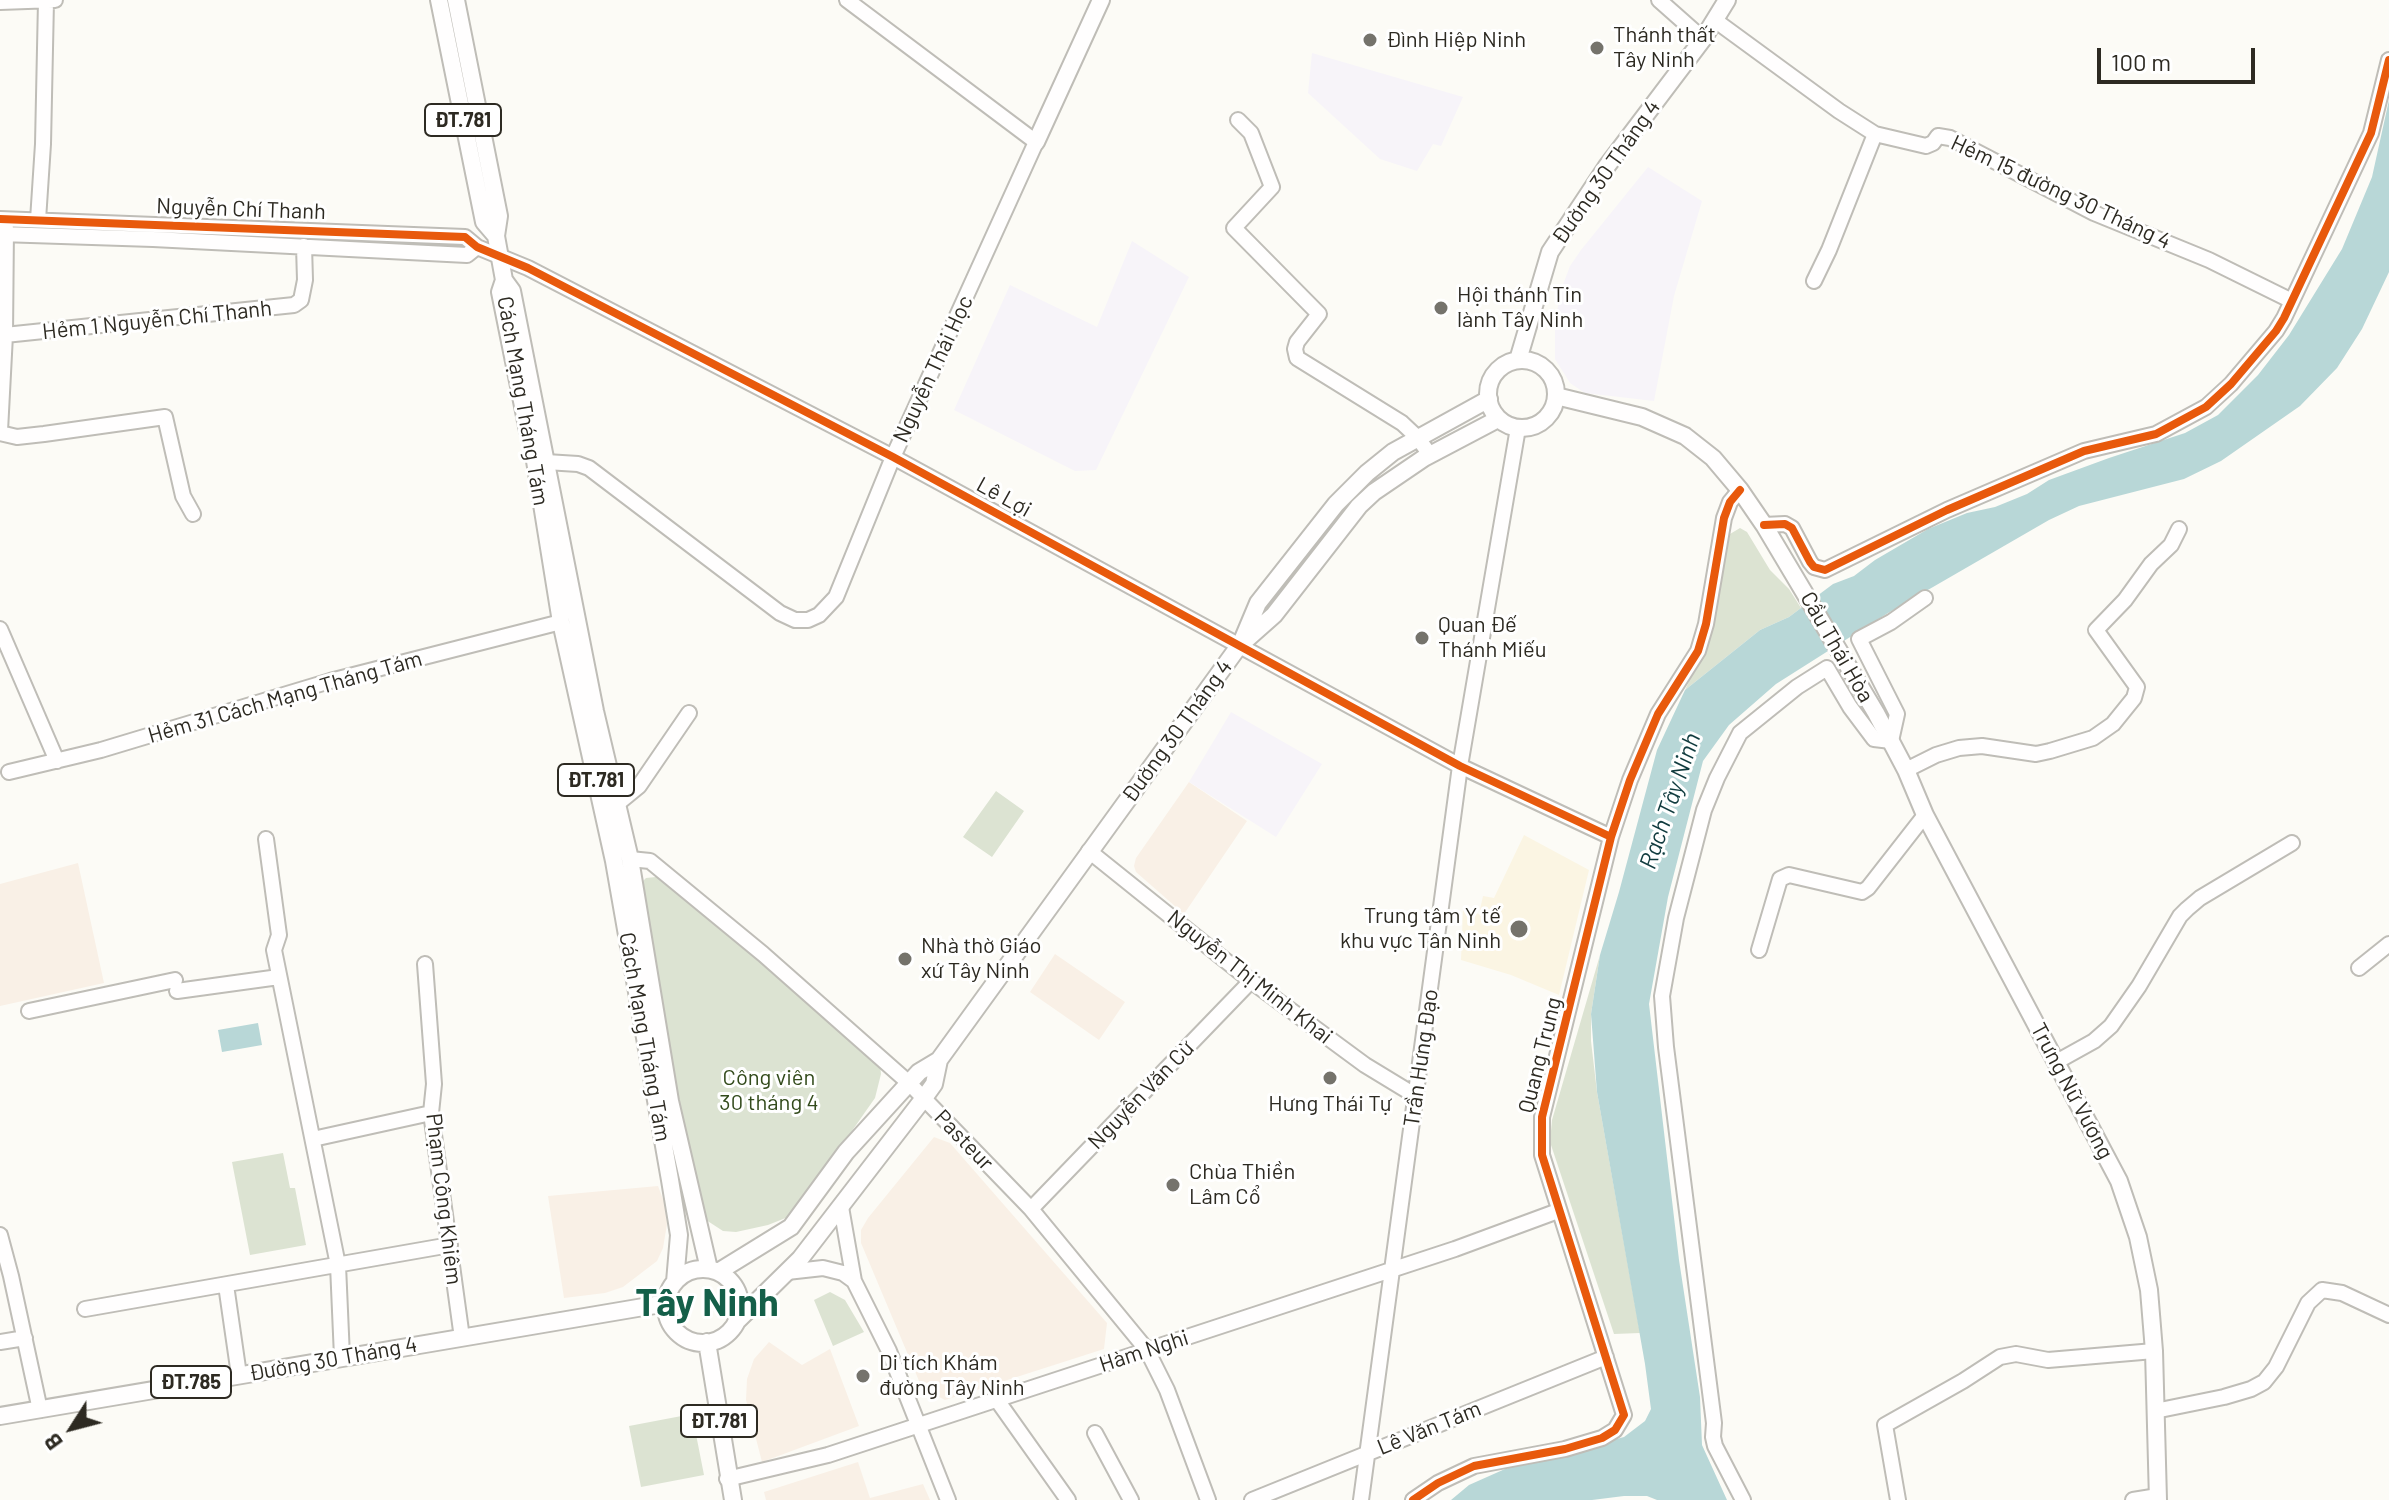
<!DOCTYPE html>
<meta charset="utf-8">
<style>
body{margin:0}
#map{position:relative;width:2389px;height:1500px;overflow:hidden;background:#fcfbf6;font-family:Barlow,sans-serif}
canvas{display:block}
.north{position:absolute;left:32px;top:1388px;width:80px;height:80px;-webkit-text-stroke:6px #fff;paint-order:stroke;rotate:234deg;font-size:22px;font-weight:700;line-height:32px;text-align:center;color:#2d2a22}
.north::after{content:'';display:block;margin:auto;width:28px;height:36px;background:#2d2a22;clip-path:polygon(50% 0,100% 100%,50% 72%,0 100%)}
.scale{position:absolute;left:2097px;top:48px;width:158px;height:36px;box-sizing:border-box;border:4px solid #2d2a22;border-top:0;padding-left:10px;font-size:24px;line-height:28px;white-space:nowrap;color:#2d2a22;-webkit-text-stroke:6px #fff;paint-order:stroke}
</style>
<div id="map">
<canvas width="2389" height="1500"></canvas>
<div class="north">B</div>
<div class="scale">100 m</div>
</div>
<script>
const ctx = document.querySelector('canvas').getContext('2d');
ctx.lineJoin = 'round';
function fill(path, color) {
  ctx.fillStyle = color;
  ctx.fill(path, 'evenodd');
}
function shape(rows) {
  const path = new Path2D();
  for (const r of rows) {
    if (r.length === 3) {
      path.moveTo(r[0] + r[2], r[1]);
      path.arc(r[0], r[1], r[2], 0, 2 * Math.PI);
      continue;
    }
    path.moveTo(r[0], r[1]);
    for (let i = 2; i < r.length; i += 2) path.lineTo(r[i], r[i + 1]);
  }
  return path;
}
function strokePath(path, color, width, dash) {
  ctx.strokeStyle = color;
  ctx.lineWidth = width;
  ctx.lineCap = dash ? 'butt' : 'round';
  ctx.setLineDash(dash || []);
  ctx.stroke(path);
}
function drawText(font, color, halo, rows, align = 'center') {
  ctx.font = font + ' Barlow,sans-serif';
  ctx.lineWidth = 6;
  ctx.setLineDash([]);
  ctx.textBaseline = 'middle';
  ctx.strokeStyle = halo;
  ctx.fillStyle = color;
  for (const [text, x, y, turn = 0] of rows) {
    ctx.save();
    ctx.translate(x, y);
    ctx.rotate((+turn || 0) * Math.PI / 180);
    ctx.textAlign = isNaN(turn) ? turn : align;
    if (halo) ctx.strokeText(text, 0, 0);
    ctx.fillText(text, 0, 0);
    ctx.restore();
  }
}
fill(shape([
 [1189,782,1247,821,1184,914,1136,872,1134,866,1136,858],
 [78,863,104,983,0,1006,0,884],
 [1055,954,1125,1002,1099,1040,1030,992],
 [934,1137,950,1143,1107,1323,1104,1349,945,1400,922,1388,861,1243,861,1230,868,1218],
 [658,1186,666,1207,667,1224,663,1248,657,1261,623,1287,605,1293,564,1298,548,1196],
 [769,1342,802,1365,830,1349,859,1426,762,1462,746,1400,747,1379,754,1359],
 [858,1462,870,1498,923,1484,930,1500,766,1500,764,1492]
]), '#f9f0e6');
fill(shape([
 [1524,835,1589,870,1559,995,1511,975,1461,960,1463,909,1479,914,1483,896,1494,898]
]), '#fbf5e3');
fill(shape([
 [1312,53,1463,97,1441,146,1433,144,1417,171,1380,159,1308,93],
 [1648,167,1702,201,1674,296,1654,401,1585,393,1570,383,1555,359,1555,322,1561,290,1570,266,1581,250],
 [1132,241,1189,277,1096,470,1075,471,954,410,1010,285,1097,327],
 [1231,712,1322,764,1276,837,1189,782]
]), '#f7f4f9');
fill(shape([
 [1740,528,1747,532,1770,570,1789,589,1801,608,1789,617,1760,630,1685,690,1703,652,1715,617,1730,534],
 [996,791,1024,811,992,857,963,837],
 [656,877,676,888,880,1064,881,1074,875,1098,793,1215,768,1225,736,1232,723,1231,703,1218,697,1201,641,906,641,883,646,878],
 [1600,955,1591,1014,1591,1041,1597,1092,1640,1333,1614,1334,1550,1142,1552,1120],
 [283,1153,290,1188,295,1188,306,1245,250,1255,232,1162],
 [830,1292,845,1300,864,1332,833,1346,814,1300],
 [692,1414,704,1475,641,1487,629,1426]
]), '#dce3d2');
fill(shape([
 [2389,100,2389,272,2362,329,2337,368,2300,406,2221,461,2184,479,2079,506,2049,520,1888,613,1776,684,1729,725,1703,761,1668,897,1649,1004,1679,1260,1700,1397,1702,1445,1727,1500,1657,1500,1647,1496,1624,1496,1592,1500,1451,1500,1469,1485,1505,1469,1624,1437,1645,1421,1651,1409,1645,1364,1597,1092,1591,1014,1600,955,1619,892,1657,750,1685,690,1760,630,1789,617,1833,584,1854,576,1875,560,1928,529,1967,513,1995,507,2027,494,2049,480,2109,458,2185,433,2218,415,2258,375,2289,335,2342,249,2372,177],
 [258,1023,262,1045,222,1052,218,1030]
]), '#b8d7d7');
const minor = shape([
 [1659,0,1703,39],
 [0,2,55,0],
 [1716,21,1839,111,1875,134,1926,146,1933,143,1938,136,1950,138,2094,213,2209,260,2292,301],
 [1238,120,1251,133,1272,187,1234,228,1319,314,1297,342,1295,349,1297,358,1402,423,1418,438,1430,455],
 [0,219,465,237,477,247,528,268,893,457,1460,766,1611,837],
 [38,220,43,144,46,1],
 [0,234,153,239,467,255,477,247],
 [1814,281,1829,250,1875,134],
 [5,335,294,305,301,300,305,280,304,246],
 [0,431,5,335,6,228],
 [0,433,17,437,44,434,165,417,183,496,193,514],
 [546,462,578,464,589,468,780,613,795,620,808,620,819,615,836,597,893,457,1036,142,847,0],
 [1764,525,1785,524,1792,528,1810,562,1814,567,1825,570,1947,510,2084,451,2156,434,2206,407,2231,384,2276,331,2284,318,2371,133,2389,60],
 [0,629,57,761],
 [1906,770,1936,755,1959,748,1982,746,2036,754,2050,751,2093,738,2113,724,2134,698,2137,687,2096,630,2125,600,2151,564,2171,545,2179,529],
 [9,772,101,750,330,681,561,622],
 [617,804,639,786,689,713],
 [266,839,279,935,274,950,338,1265,342,1357],
 [1089,851,1251,981,1365,1065,1416,1096],
 [630,859,650,861,763,954,909,1083,1031,1209,1147,1350,1167,1390,1208,1500],
 [1759,950,1780,879,1789,875,1862,892,1868,888,1925,815],
 [425,964,434,1084,431,1113,462,1338],
 [2359,968,2389,944],
 [177,991,279,977],
 [29,1011,175,980],
 [2058,1061,2094,1041,2111,1026,2139,986,2180,916,2187,909,2200,898,2292,843],
 [313,1139,431,1113],
 [841,1207,854,1281,889,1351,948,1500],
 [1031,1209,1251,981],
 [0,1235,11,1276,40,1410],
 [787,1272,823,1268,843,1273,854,1281],
 [226,1285,239,1375],
 [85,1309,450,1245],
 [0,1342,25,1338],
 [997,1400,1068,1500],
 [2155,1411,2224,1397,2251,1389,2264,1382,2276,1367,2308,1303,2322,1290,2342,1293,2389,1315],
 [1095,1433,1131,1500],
 [727,1479,828,1455,1455,1249,1558,1211],
 [1252,1500,1606,1357],
 [1361,1500,1460,766,1518,428],
 [1413,1500,1438,1483,1474,1466,1565,1449,1602,1438,1615,1430,1624,1415,1542,1155,1542,1117,1611,837,1630,780,1658,714,1698,651,1706,624,1724,518,1730,502,1740,490],
 [1743,1500,1715,1446,1713,1437,1714,1423,1666,1047,1662,996,1676,918,1704,810,1717,778,1740,733,1797,687,1827,668,1850,707,1874,739,1891,741,1897,714,1859,639,1891,622,1925,598],
 [1898,1500,1885,1425,1963,1381,2000,1357,2016,1354,2048,1360,2154,1351],
 [2133,1500,2158,1496]
]);
const major = shape([
 [439,0,484,222,496,236],
 [456,0,499,216,496,236,504,280,512,291,595,711,630,859,670,1101,709,1269],
 [1036,142,1101,0],
 [504,280,500,292,528,431],
 [1522,394,34],
 [1518,360,1550,252,1607,166,1703,39,1727,0],
 [1556,396,1642,417,1685,436,1713,458,1740,490,1764,525,1876,713,1906,770,1925,815,2119,1181,2138,1237,2149,1290,2154,1351,2158,1500],
 [535,461,561,622,614,861,670,1180,679,1235,675,1282],
 [1242,641,1258,603,1336,504,1367,473,1393,452,1489,399],
 [703,1306,37],
 [718,1272,791,1227,846,1152,919,1072,939,1060],
 [737,1321,800,1259,924,1098,934,1084,939,1060,1239,646,1274,615,1359,506,1374,492,1424,458,1498,419],
 [707,1342,733,1500],
 [0,1416,667,1303]
]);
strokePath(minor, '#bfbdb7', 18);
strokePath(major, '#bfbdb7', 20);
strokePath(minor, '#fffefe', 14);
strokePath(major, '#fffefe', 16);
strokePath(shape([
 [0,219,465,237,477,247,528,268,893,457,1460,766,1611,837],
 [1764,525,1785,524,1792,528,1810,562,1814,567,1825,570,1947,510,2084,451,2156,434,2206,407,2231,384,2276,331,2284,318,2371,133,2389,60],
 [1413,1500,1438,1483,1474,1466,1565,1449,1602,1438,1615,1430,1624,1415,1542,1155,1542,1117,1611,837,1630,780,1658,714,1698,651,1706,624,1724,518,1730,502,1740,490]
]), '#e8590c', 8);
for (const [x, y, r, color] of [
 [1370,40,8,"#75736c"],
 [1597,48,8,"#75736c"],
 [1441,308,8,"#75736c"],
 [1422,638,8,"#75736c"],
 [1519,929,10,"#75736c"],
 [905,959,8,"#75736c"],
 [1330,1078,8,"#75736c"],
 [1173,1185,8,"#75736c"],
 [863,1376,8,"#75736c"]
]) {
  const dot = new Path2D();
  dot.arc(x, y, r, 0, 2 * Math.PI);
  ctx.fillStyle = color;
  ctx.fill(dot);
  strokePath(dot, '#fff', 3);
}
for (const [x, y, w] of [
 [463,120,76],
 [596,780,76],
 [191,1382,80],
 [719,1421,76]
]) {
  const box = new Path2D();
  box.roundRect(x - w / 2, y - 16, w, 32, 6);
  ctx.fillStyle = '#fff';
  ctx.fill(box);
  strokePath(box, '#2d2a22', 2);
}
drawText('bold 20px', '#2d2a22', null, [
 ["ĐT.781",463,120],
 ["ĐT.781",596,780],
 ["ĐT.785",191,1382],
 ["ĐT.781",719,1421]
]);
drawText('22px', '#2d2a22', '#fff', [
 ["Thánh thất",1613,35],
 ["Tây Ninh",1613,60],
 ["Đình Hiệp Ninh",1386,40],
 ["Hội thánh Tin",1457,295],
 ["lành Tây Ninh",1457,320],
 ["Quan Đế",1438,625],
 ["Thánh Miếu",1438,650],
 ["Trung tâm Y tế",1501,916,"right"],
 ["khu vực Tân Ninh",1501,941,"right"],
 ["Nhà thờ Giáo",921,946],
 ["xứ Tây Ninh",921,971],
 ["Hưng Thái Tự",1330,1104,"center"],
 ["Chùa Thiền",1189,1172],
 ["Lâm Cổ",1189,1197],
 ["Di tích Khám",879,1363],
 ["đường Tây Ninh",879,1388]
], 'left');
drawText('22px', '#2d2a22', '#fff', [
 ["Đường 30 Tháng 4",1606,172,-55],
 ["Hẻm 15 đường 30 Tháng 4",2061,192,25],
 ["Nguyễn Chí Thanh",241,209,2],
 ["Hẻm 1 Nguyễn Chí Thanh",157,320,-6],
 ["Nguyễn Thái Học",933,369,-65],
 ["Cách Mạng Tháng Tám",523,401,80],
 ["Lê Lợi",1004,497,29],
 ["Cầu Thái Hòa",1837,647,60],
 ["Hẻm 31 Cách Mạng Tháng Tám",285,697,-16],
 ["Đường 30 Tháng 4",1177,731,-54],
 ["Nguyễn Thị Minh Khai",1250,977,38],
 ["Cách Mạng Tháng Tám",645,1037,80],
 ["Quang Trung",1540,1055,-76],
 ["Trần Hưng Đạo",1421,1058,-82],
 ["Trưng Nữ Vương",2072,1091,62],
 ["Nguyễn Văn Cừ",1141,1095,-46],
 ["Pasteur",964,1140,46],
 ["Phạm Công Khiêm",444,1199,83],
 ["Hàm Nghi",1144,1351,-18],
 ["Đường 30 Tháng 4",333,1359,-10],
 ["Lê Văn Tám",1429,1428,-22]
]);
drawText('22px', '#334b1c', '#fff', [
 ["Công viên",769,1078],
 ["30 tháng 4",769,1103]
]);
drawText('italic 24px', '#103b3e', '#fff', [
 ["Rạch Tây Ninh",1670,801,-71]
]);
drawText('bold 38px', '#145f49', '#fff', [
 ["Tây Ninh",707,1303]
]);
</script>
